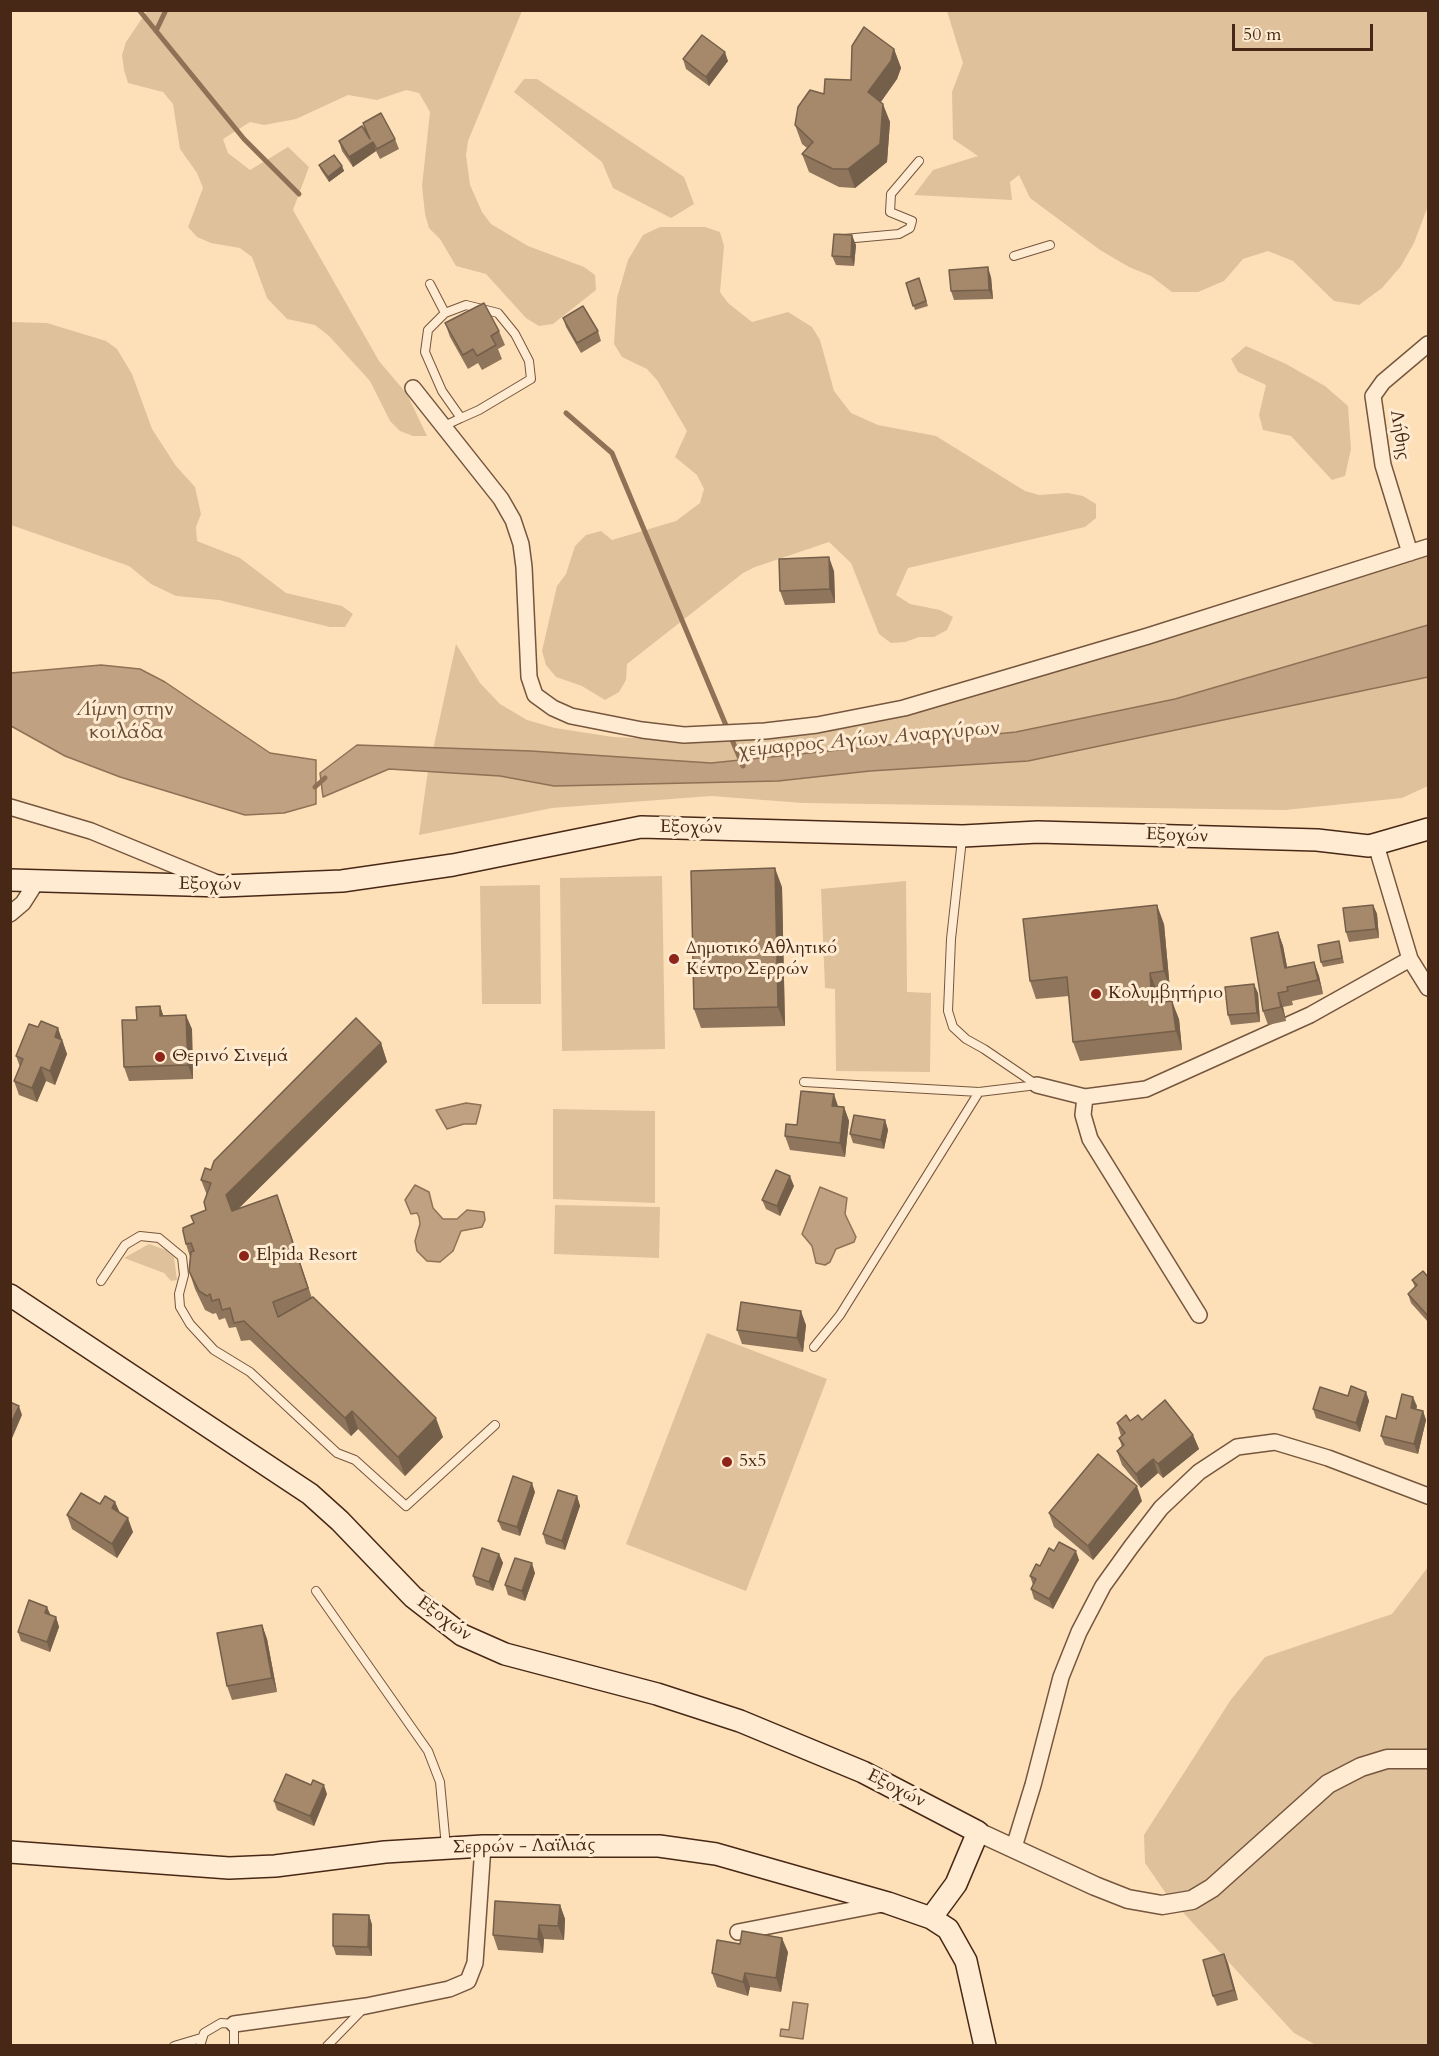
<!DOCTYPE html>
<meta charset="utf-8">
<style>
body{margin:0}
#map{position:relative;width:1439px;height:2056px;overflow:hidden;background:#fee0b8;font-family:Cardo,serif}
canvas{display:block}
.frame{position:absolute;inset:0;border:12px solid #472816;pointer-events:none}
.scale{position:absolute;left:1232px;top:24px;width:141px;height:27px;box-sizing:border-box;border:3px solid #472816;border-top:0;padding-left:8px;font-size:18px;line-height:21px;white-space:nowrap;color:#472816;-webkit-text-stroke:4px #feebd1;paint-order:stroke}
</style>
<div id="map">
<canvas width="1439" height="2056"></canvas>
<div class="frame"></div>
<div class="scale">50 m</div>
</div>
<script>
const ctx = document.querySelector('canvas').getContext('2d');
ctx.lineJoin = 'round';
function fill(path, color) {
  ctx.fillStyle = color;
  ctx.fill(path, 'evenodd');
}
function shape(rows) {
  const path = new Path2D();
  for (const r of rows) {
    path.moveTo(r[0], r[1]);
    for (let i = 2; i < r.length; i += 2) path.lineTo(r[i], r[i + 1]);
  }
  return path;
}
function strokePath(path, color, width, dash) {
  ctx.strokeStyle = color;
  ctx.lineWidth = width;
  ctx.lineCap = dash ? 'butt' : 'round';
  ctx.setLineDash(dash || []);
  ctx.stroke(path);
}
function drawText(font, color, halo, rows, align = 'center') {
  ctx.font = font + ' Cardo,serif';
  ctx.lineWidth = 6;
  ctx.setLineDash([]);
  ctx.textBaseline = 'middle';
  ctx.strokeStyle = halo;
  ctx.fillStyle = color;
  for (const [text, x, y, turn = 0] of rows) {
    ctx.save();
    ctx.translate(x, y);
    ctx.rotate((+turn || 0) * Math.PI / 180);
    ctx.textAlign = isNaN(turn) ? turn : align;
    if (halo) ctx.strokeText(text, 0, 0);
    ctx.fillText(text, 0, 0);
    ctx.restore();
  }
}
fill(shape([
 [147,11,522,11,468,141,466,155,470,185,482,212,491,224,528,246,584,267,595,275,596,290,553,324,539,326,526,318,486,274,456,266,440,239,429,228,425,214,422,186,430,112,419,93,406,90,377,100,348,95,296,119,264,125,250,122,223,139,228,153,250,170,288,147,309,167,293,210,379,361,407,394,427,436,413,436,400,431,390,421,370,381,329,336,315,325,287,319,267,298,252,257,240,248,211,243,197,237,188,227,203,188,197,173,180,149,173,104,163,92,128,83,124,70,122,55,126,42],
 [947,11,1428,11,1428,206,1414,243,1401,266,1382,288,1359,305,1334,301,1293,261,1268,251,1243,259,1224,281,1198,292,1172,292,1151,276,1129,267,1100,250,1030,198,1019,175,1010,182,1012,200,914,195,933,170,978,156,953,139,952,92,963,63],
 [524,79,537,79,684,177,694,204,671,218,613,188,602,162,514,92],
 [660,227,705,227,720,232,724,246,720,292,728,303,752,322,788,312,812,327,820,340,834,391,851,413,878,425,936,436,1025,491,1039,495,1068,493,1083,496,1096,504,1096,518,1085,527,908,568,896,595,910,604,940,610,953,617,947,630,934,637,919,637,905,642,891,643,879,634,851,563,829,542,755,567,743,573,627,664,626,680,619,692,605,700,582,686,556,677,546,665,542,651,557,586,566,574,575,546,586,535,601,531,612,540,676,521,700,503,704,489,697,475,675,457,687,431,657,380,647,369,622,357,614,344,617,298,628,260,643,235],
 [10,322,47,323,106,341,117,349,132,374,152,429,176,466,195,487,201,514,196,527,197,541,240,558,286,593,342,606,353,614,345,627,330,627,219,600,176,596,151,584,129,566,11,525],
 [1246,346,1286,364,1325,386,1348,406,1351,449,1345,476,1332,480,1291,436,1263,430,1259,415,1266,385,1238,372,1231,359],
 [1428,556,1428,786,1402,798,1285,810,803,803,711,796,552,808,419,835,427,777,456,644,480,683,500,704,527,720,555,728,613,737,679,740,913,712,1046,674,1324,586],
 [662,876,665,1049,562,1051,560,878],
 [906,881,907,992,931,993,930,1072,836,1071,835,989,825,988,821,889],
 [540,885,541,1004,482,1004,480,886],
 [553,1109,655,1111,655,1203,553,1199],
 [555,1205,660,1207,659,1258,554,1254],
 [149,1244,166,1250,174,1257,177,1280,171,1281,164,1273,124,1258],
 [707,1333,827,1379,746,1591,626,1544],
 [1428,1567,1428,2045,1316,2045,1294,2033,1167,1895,1145,1863,1144,1835,1230,1701,1265,1657,1392,1614]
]), '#dfc19c');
const water = shape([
 [1428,625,1428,677,1028,761,870,771,778,781,554,786,500,776,389,769,323,797,320,773,357,745,531,751,711,763,1016,732,1175,699,1428,625],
 [101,665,140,669,165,682,270,753,316,760,316,804,284,813,245,815,120,777,65,756,11,726,11,673,101,665],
 [466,1103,481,1105,476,1124,464,1124,447,1129,436,1110,466,1103],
 [415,1185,429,1192,433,1208,443,1219,457,1219,467,1210,484,1212,485,1220,482,1227,461,1231,453,1251,440,1262,427,1261,417,1251,415,1241,420,1224,419,1217,417,1213,411,1214,405,1200,415,1185],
 [820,1187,847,1198,845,1214,856,1237,854,1242,836,1249,830,1262,825,1265,816,1263,812,1246,802,1234,820,1187],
 [793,2002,808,2004,803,2039,780,2036,781,2029,789,2030,793,2002]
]);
fill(water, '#c0a181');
strokePath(water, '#907156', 1.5);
strokePath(shape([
 [139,10,244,139,299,194],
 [156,31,166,10],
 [566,413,612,453,743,766],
 [315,787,325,778]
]), '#907156', 5);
const service = shape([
 [844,239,899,234,910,228,912,221,890,212,891,194,919,161],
 [1014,256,1050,245],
 [430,284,445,313],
 [442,427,461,418,479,410,531,379,529,361,515,334,498,313,466,305,445,313,428,330,425,352,442,391,461,418],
 [962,839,951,939,948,1011,953,1027,966,1039,984,1049,1037,1085],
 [804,1082,979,1092,1037,1085],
 [101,1281,125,1245,140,1236,159,1238,182,1257,184,1275,179,1294,180,1307,190,1324,214,1350,250,1372,337,1453,355,1460,406,1506,495,1425],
 [814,1347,840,1315,979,1092],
 [316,1591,428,1751,440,1782,446,1847],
 [174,2046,201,2038],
 [200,2046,204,2033,221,2023,234,2024,234,2046],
 [327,2046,365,2007]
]);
const minor = shape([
 [413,388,501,499,513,520,521,544,524,567,529,677,535,695,553,708,571,716,642,730,684,735,765,731,817,725,904,708,1148,636,1428,547],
 [1410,553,1383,465,1373,396,1383,382,1428,344],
 [10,807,91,831,215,882],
 [1376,845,1410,959,1428,988],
 [10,914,23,903,37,881],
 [1037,1085,1085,1097,1146,1089,1310,1015,1410,959],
 [1085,1097,1083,1115,1090,1139,1199,1315],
 [1014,1847,1033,1785,1061,1677,1079,1632,1103,1586,1131,1547,1161,1508,1199,1472,1237,1447,1275,1442,1328,1458,1428,1496],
 [738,1932,888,1903],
 [234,2024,366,2006,449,1989,468,1981,475,1963,483,1846]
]);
const tertiary = shape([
 [978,1832,1095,1886,1128,1899,1162,1905,1192,1900,1212,1888,1328,1784,1361,1767,1387,1759,1428,1759]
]);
const secondary = shape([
 [10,880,223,886,342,881,453,865,641,827,963,836,1038,832,1317,840,1369,846,1428,829],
 [10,1295,310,1494,340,1521,413,1597,462,1635,505,1654,657,1694,740,1721,863,1772,978,1832,956,1884,931,1918],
 [10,1852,229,1868,275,1866,385,1852,483,1846,659,1846,716,1854,888,1903,931,1918,948,1929,966,1961,985,2046]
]);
strokePath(service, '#75563e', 10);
strokePath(minor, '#75563e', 18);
strokePath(tertiary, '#75563e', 21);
strokePath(secondary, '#472816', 24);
strokePath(service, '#feebd1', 8);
strokePath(minor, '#feebd1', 15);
strokePath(tertiary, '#feebd1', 18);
strokePath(secondary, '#feebd1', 21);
fill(shape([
 [894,49,901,68,897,79,881,102,890,122,887,162,855,188,839,187,809,172,802,154,807,148,802,144,795,125,824,94,851,80],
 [683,59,728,61,709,86,686,69],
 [363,123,395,139,399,149,380,159,376,151,353,167,342,151,339,141,367,134],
 [319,165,342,166,344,171,329,182,321,170],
 [856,245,854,266,836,265,832,256],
 [991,277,993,299,954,300,951,291],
 [919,278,928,306,915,310,906,283],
 [563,318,598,331,601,341,581,353,566,327],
 [445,323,499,331,505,345,498,349,502,359,482,370,478,363,468,369,450,337],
 [834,571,835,603,785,605,780,591],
 [782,887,785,1026,701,1028,694,1009],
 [1373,905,1377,914,1379,938,1349,942,1346,932],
 [1164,924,1170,990,1157,991,1157,1002,1179,1019,1182,1050,1080,1061,1073,1042,1069,996,1036,999,1030,981],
 [1278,932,1283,946,1287,967,1314,962,1319,976,1323,994,1292,1001,1293,1005,1283,1007,1286,1021,1268,1025,1263,1011],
 [1339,941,1344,963,1323,967,1321,962],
 [1258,993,1260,1022,1231,1025,1228,1015],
 [160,1006,163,1016,192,1029,193,1079,129,1081,124,1067,137,1020],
 [64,1042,63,1043,67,1054,55,1085,46,1081,37,1102,19,1095,14,1081,20,1067,16,1056],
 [381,1043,387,1062,239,1208,284,1214,312,1298,443,1437,405,1476,358,1429,351,1436,250,1340,241,1341,236,1327,229,1328,225,1318,219,1320,216,1313,213,1314,205,1310,195,1289,189,1271,190,1257,186,1244,194,1223,206,1210,207,1195,201,1180,211,1170],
 [838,1106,844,1107,849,1121,845,1157,790,1150,785,1136,797,1125],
 [885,1120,888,1130,884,1149,853,1143,850,1134],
 [794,1186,780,1216,766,1209,762,1200],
 [1428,1277,1428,1322,1411,1303,1408,1294,1415,1287,1412,1280],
 [806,1325,803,1352,742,1344,737,1330],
 [1366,1392,1369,1401,1360,1432,1316,1418,1313,1409,1348,1396],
 [1417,1406,1416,1409,1423,1411,1426,1420,1418,1454,1385,1445,1381,1436,1396,1419],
 [1142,1420,1193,1435,1199,1449,1163,1478,1158,1473,1141,1488,1122,1465,1117,1451,1122,1447,1119,1438,1121,1436,1117,1423],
 [535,1492,520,1536,502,1530,498,1521],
 [577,1496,580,1506,565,1550,546,1544,543,1534],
 [1142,1501,1093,1560,1054,1527,1049,1513],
 [115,1502,120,1513,133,1532,117,1558,72,1529,67,1515,100,1504],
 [1054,1551,1079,1560,1053,1609,1034,1599,1031,1589,1033,1585,1030,1576],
 [499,1554,503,1563,493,1591,476,1585,473,1576],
 [535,1573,525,1601,508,1595,505,1585],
 [51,1615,56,1617,59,1627,50,1652,21,1641,18,1632],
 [262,1625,267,1639,277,1692,232,1700,227,1686],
 [327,1794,314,1826,277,1810,274,1801],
 [560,1905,565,1919,564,1940,544,1939,543,1953,498,1950,493,1935],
 [369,1915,372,1925,372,1956,336,1955,333,1946],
 [788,1952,781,1992,750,1987,748,1996,717,1987,712,1973],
 [1224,1954,1238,2000,1217,2006,1213,1996]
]), '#8f755b');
fill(shape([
 [894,49,901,68,897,79,874,111,868,92],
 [725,52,728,61,709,86,706,77],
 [883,104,890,122,887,162,855,188,848,169],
 [373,142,376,151,353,167,349,157],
 [342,166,344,171,329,182,328,177],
 [852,235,856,245,854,266,851,257],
 [988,267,991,277,993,299,989,290],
 [829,557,834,571,835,603,830,589],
 [775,868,782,887,785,1026,778,1007],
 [1157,905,1164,924,1170,990,1164,971],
 [1373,905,1377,914,1379,938,1376,929],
 [1278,932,1283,946,1290,982,1285,968],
 [1314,962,1319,976,1323,994,1318,980],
 [1150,973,1157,991,1159,1022,1152,1003],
 [1254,984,1258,993,1260,1022,1257,1013],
 [1278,993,1283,1007,1286,1021,1281,1007],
 [1172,1001,1179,1019,1182,1050,1176,1031],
 [160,1006,165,1020,160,1016],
 [186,1015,192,1029,193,1079,188,1065],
 [58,1028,67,1054,55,1085,50,1071,55,1037],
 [381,1043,387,1062,233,1214,238,1230,226,1195],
 [41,1067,46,1081,37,1102,32,1088],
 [834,1094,839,1109,832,1106],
 [844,1107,849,1121,845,1157,840,1143],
 [885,1120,888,1130,884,1149,881,1140],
 [790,1176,794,1186,780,1216,777,1206],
 [801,1311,806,1325,803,1352,797,1338],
 [1366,1392,1369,1401,1360,1432,1356,1423],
 [1413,1397,1417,1406,1414,1417,1411,1408],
 [19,1406,22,1415,10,1443,10,1425],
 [352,1411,358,1429,351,1436,345,1418],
 [1423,1411,1426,1420,1418,1454,1414,1444],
 [436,1418,443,1437,405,1476,398,1457],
 [1193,1435,1199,1449,1163,1478,1158,1464],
 [1153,1459,1158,1473,1141,1488,1136,1474],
 [532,1483,535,1492,520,1536,517,1527],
 [1137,1486,1142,1501,1093,1560,1088,1546],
 [577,1496,580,1506,565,1550,562,1541],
 [115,1502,121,1516,112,1508],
 [128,1518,133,1532,117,1558,112,1544],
 [1076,1551,1079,1560,1053,1609,1049,1599],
 [499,1554,503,1563,493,1591,489,1582],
 [532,1563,535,1573,525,1601,522,1591],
 [47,1607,51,1616,45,1613],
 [56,1617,59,1627,50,1652,47,1642],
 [262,1625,267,1639,277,1692,272,1678],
 [324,1785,327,1794,314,1826,310,1816],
 [560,1905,565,1919,564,1940,558,1926],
 [369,1915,372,1925,372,1956,368,1947],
 [539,1925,544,1939,543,1953,538,1939],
 [782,1938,788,1952,781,1992,776,1978],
 [1224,1954,1228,1963,1238,2000,1234,1990],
 [745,1973,750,1987,748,1996,743,1982]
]), '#745f4a');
const building = shape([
 [864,27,894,49,891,61,868,92,883,104,880,144,848,169,833,169,802,154,813,142,795,125,798,107,810,90,824,94,825,79,851,80,852,46,864,27],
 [702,35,725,52,706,77,683,59,702,35],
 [381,113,395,139,377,149,373,142,349,157,339,141,362,126,370,139,363,123,381,113],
 [334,155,342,166,328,177,319,165,334,155],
 [834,234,852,235,851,257,832,256,834,234],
 [988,267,989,290,951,291,949,270,988,267],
 [919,278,926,301,913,306,906,283,919,278],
 [484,303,499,331,491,336,496,345,477,356,473,349,463,355,445,323,484,303],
 [583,306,598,331,577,343,563,318,583,306],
 [829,557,830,589,780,591,779,559,829,557],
 [775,868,778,1007,694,1009,691,871,775,868],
 [1157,905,1164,971,1150,973,1152,1003,1172,1001,1176,1031,1073,1042,1067,977,1030,981,1023,919,1157,905],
 [1373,905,1376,929,1346,932,1343,908,1373,905],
 [1278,932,1285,968,1314,962,1318,980,1287,987,1288,991,1278,993,1281,1007,1263,1011,1251,938,1278,932],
 [1339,941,1342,958,1321,962,1318,945,1339,941],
 [1254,984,1257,1013,1228,1015,1225,987,1254,984],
 [160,1006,160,1016,186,1015,188,1065,124,1067,122,1020,137,1020,136,1007,160,1006],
 [356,1018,381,1043,226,1195,232,1211,277,1195,308,1288,273,1302,278,1317,313,1297,436,1418,398,1457,352,1411,345,1418,244,1321,234,1323,230,1308,222,1310,219,1299,212,1301,210,1294,207,1296,199,1291,189,1271,191,1252,194,1251,191,1243,186,1244,183,1231,183,1228,194,1223,191,1216,206,1210,204,1202,211,1183,201,1180,205,1168,211,1170,214,1161,356,1018],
 [41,1021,58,1028,55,1037,62,1040,50,1071,41,1067,32,1088,14,1081,23,1059,16,1056,29,1024,38,1027,41,1021],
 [801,1091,834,1094,832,1106,844,1107,840,1143,785,1136,786,1124,797,1125,801,1091],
 [854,1115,885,1120,881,1140,850,1134,854,1115],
 [776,1170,790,1176,777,1206,762,1200,776,1170],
 [1423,1271,1428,1277,1428,1316,1408,1294,1417,1285,1412,1280,1423,1271],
 [741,1302,801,1311,797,1338,737,1330,741,1302],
 [1351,1386,1366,1392,1356,1423,1313,1409,1320,1387,1348,1396,1351,1386],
 [1402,1394,1413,1397,1411,1408,1423,1411,1414,1444,1381,1436,1386,1416,1396,1419,1402,1394],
 [1165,1400,1193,1435,1158,1464,1153,1459,1136,1474,1117,1451,1124,1445,1119,1438,1125,1433,1117,1423,1126,1415,1130,1421,1138,1415,1142,1420,1165,1400],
 [10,1402,19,1406,10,1425,10,1402],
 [1098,1454,1137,1486,1088,1546,1049,1513,1098,1454],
 [513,1476,532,1483,517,1527,498,1521,513,1476],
 [558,1490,577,1496,562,1541,543,1534,558,1490],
 [81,1493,100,1504,105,1496,115,1502,112,1508,128,1518,112,1544,67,1515,81,1493],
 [1059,1542,1076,1551,1049,1599,1031,1589,1036,1579,1030,1576,1036,1564,1040,1566,1049,1548,1054,1551,1059,1542],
 [482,1548,499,1554,489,1582,473,1576,482,1548],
 [515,1558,532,1563,522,1591,505,1585,515,1558],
 [29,1600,47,1607,45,1613,56,1617,47,1642,18,1632,29,1600],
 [262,1625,272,1678,227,1686,217,1633,262,1625],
 [286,1774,311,1785,313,1780,324,1785,310,1816,274,1801,286,1774],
 [495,1901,560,1905,558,1926,539,1925,538,1939,493,1935,495,1901],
 [333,1914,369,1915,368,1947,333,1946,333,1914],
 [742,1931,782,1938,776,1978,745,1973,743,1982,712,1973,717,1940,740,1944,742,1931],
 [1224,1954,1234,1990,1213,1996,1203,1960,1224,1954]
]);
fill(building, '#a6886a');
strokePath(building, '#745f4a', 1.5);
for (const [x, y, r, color] of [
 [674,959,6,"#8f2418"],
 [1096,994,6,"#8f2418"],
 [160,1057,6,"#8f2418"],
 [244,1256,6,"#8f2418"],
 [727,1462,6,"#8f2418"]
]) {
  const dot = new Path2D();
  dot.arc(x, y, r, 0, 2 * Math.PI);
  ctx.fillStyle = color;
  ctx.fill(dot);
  strokePath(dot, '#feebd1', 2);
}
drawText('18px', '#472816', '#feebd1', [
 ["Λήθης",1399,435,81],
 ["Εξοχών",691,828,1],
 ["Εξοχών",1177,836,2],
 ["Εξοχών",210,885,1],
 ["Εξοχών",444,1619,36],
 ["Εξοχών",896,1789,27],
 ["Σερρών - Λαϊλιάς",524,1847,-1]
]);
drawText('18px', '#472816', '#feebd1', [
 ["Δημοτικό Αθλητικό",686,949],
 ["Κέντρο Σερρών",686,970],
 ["Κολυμβητήριο",1108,994],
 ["Θερινό Σινεμά",172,1057],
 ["Elpida Resort",256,1256],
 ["5x5",739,1462]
], 'left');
drawText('italic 20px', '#6b4c36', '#feebd1', [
 ["Λίμνη στην",126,710],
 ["κοιλάδα",126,733],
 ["χείμαρρος Αγίων Αναργύρων",869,740,-5]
]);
</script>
